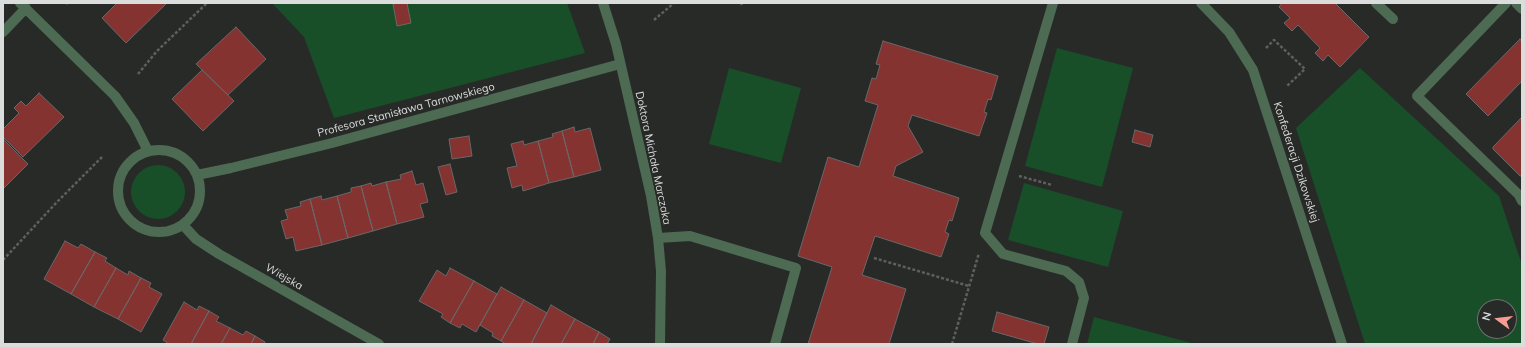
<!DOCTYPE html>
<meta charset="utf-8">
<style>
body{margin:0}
#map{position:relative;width:1525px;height:347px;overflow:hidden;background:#282a28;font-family:Mulish,sans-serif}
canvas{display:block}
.frame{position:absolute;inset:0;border:4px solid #dbdddc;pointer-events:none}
.north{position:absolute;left:1477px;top:299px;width:40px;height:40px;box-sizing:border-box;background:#282a28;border:1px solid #707270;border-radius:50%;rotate:285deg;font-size:11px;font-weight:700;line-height:16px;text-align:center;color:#dbdddc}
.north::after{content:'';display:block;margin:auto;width:14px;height:18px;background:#f59c94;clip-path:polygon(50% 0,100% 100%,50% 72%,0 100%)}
</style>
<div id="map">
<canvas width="1525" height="347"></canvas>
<div class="frame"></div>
<div class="north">N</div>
</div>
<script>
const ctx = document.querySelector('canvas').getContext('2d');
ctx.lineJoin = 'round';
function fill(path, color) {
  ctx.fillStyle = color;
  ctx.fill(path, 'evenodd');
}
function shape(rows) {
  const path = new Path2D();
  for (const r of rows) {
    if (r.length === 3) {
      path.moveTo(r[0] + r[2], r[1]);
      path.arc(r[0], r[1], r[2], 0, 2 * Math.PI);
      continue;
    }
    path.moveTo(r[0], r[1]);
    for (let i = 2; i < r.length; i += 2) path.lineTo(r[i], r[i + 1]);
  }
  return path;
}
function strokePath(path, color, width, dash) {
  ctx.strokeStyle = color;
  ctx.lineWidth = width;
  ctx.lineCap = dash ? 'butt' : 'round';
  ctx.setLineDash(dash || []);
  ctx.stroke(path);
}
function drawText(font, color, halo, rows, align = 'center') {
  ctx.font = font + ' Mulish,sans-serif';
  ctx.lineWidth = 3.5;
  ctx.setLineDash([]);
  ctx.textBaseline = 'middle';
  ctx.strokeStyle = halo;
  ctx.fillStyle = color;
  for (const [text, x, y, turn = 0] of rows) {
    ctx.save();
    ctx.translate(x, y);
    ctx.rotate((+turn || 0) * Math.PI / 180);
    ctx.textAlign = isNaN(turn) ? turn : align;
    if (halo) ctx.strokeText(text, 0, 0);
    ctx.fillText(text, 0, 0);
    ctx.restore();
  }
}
fill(shape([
 [272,3,567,3,585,53,334,118,304,37],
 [1057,48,1133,68,1102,187,1025,166],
 [729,68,801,88,781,163,709,144],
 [1360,68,1499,196,1522,265,1522,344,1365,344,1296,128],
 [1485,307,1509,307,1509,331,1485,331],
 [158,192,27],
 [1024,183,1123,211,1108,267,1008,240],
 [1094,317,1195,344,1087,344]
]), '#184f28');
const building = shape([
 [117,3,167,3,126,43,102,18,117,3],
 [398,3,407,3,411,23,397,26,393,4,398,3],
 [1282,3,1335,3,1369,37,1340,67,1328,55,1323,61,1315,53,1320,48,1298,25,1292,31,1284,23,1290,18,1279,7,1282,3],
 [236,27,266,59,228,95,196,64,236,27],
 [1520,39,1522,42,1522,81,1488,116,1466,94,1520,39],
 [883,41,998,76,991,100,988,99,984,112,987,113,979,136,912,115,908,126,923,152,896,166,893,176,959,198,952,221,949,220,945,232,949,234,941,257,875,236,862,275,906,289,889,344,808,344,832,267,798,256,828,157,859,167,878,105,865,101,872,78,876,79,880,65,876,64,883,41],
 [202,70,234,101,203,131,172,99,202,70],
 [39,93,64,117,23,157,3,137,3,129,19,113,14,108,21,101,26,106,39,93],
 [1522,117,1522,176,1520,176,1493,149,1493,147,1522,117],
 [574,127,575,132,590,128,601,170,574,177,562,131,574,127],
 [1135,130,1153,135,1150,147,1132,142,1135,130],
 [562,131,574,177,549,183,538,141,553,137,552,134,562,131],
 [469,136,472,156,452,159,449,139,469,136],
 [4,140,28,164,3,189,3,141,4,140],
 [523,141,524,145,538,141,549,183,523,191,522,185,512,188,507,168,517,166,511,144,523,141],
 [450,164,457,192,446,195,438,167,450,164],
 [412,171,416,185,423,183,428,202,420,204,424,217,397,224,386,182,401,179,400,175,412,171],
 [386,182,397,224,373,231,361,186,371,183,372,186,386,182],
 [361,186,373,231,348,238,337,196,351,192,351,188,361,186],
 [321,196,322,200,337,196,348,238,322,245,310,199,321,196],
 [310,199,322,245,296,251,293,237,286,239,281,221,288,219,285,210,301,206,300,202,310,199],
 [65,241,78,248,81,244,95,252,71,294,44,279,65,241],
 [95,252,107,258,105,261,116,268,94,307,71,294,95,252],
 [116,268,128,275,129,271,141,278,118,319,94,307,116,268],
 [450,268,474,281,450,323,441,317,443,314,419,301,437,270,446,276,450,268],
 [141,278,151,283,149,287,162,294,141,332,118,319,141,278],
 [474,281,497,294,476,332,462,324,460,328,450,323,474,281],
 [501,287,524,300,501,341,492,336,493,333,480,325,501,287],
 [524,300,547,313,531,344,506,344,501,341,524,300],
 [184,302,197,310,199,306,209,311,191,344,169,344,163,340,184,302],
 [551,305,575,319,561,344,531,344,551,305],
 [209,311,219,317,216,321,230,328,221,344,191,344,209,311],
 [997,312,1049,327,1044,344,1038,344,992,331,997,312],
 [575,319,599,332,593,344,561,344,575,319],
 [230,328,243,335,246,331,255,336,251,344,221,344,230,328],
 [599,332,610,339,607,344,593,344,599,332],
 [255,336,265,342,264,344,251,344,255,336]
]);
fill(building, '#843330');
strokePath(building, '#6b6767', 1);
strokePath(shape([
 [741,3,742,5],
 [66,4,67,3],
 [654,20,674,3],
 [1266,48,1274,40,1305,69,1287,86],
 [138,74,157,51,207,3],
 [1019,176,1052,185],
 [874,258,969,286],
 [3,260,57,202,102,157],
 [952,344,979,253]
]), '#5e605f', 2.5, [3, 2]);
strokePath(shape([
 [20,3,115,96,134,123,148,151],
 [603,3,616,44,651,196,658,238,661,271,660,344],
 [1053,3,985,233,1003,254,1066,271,1079,282,1084,298,1072,344],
 [1201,3,1229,32,1253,70,1342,344],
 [1376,3,1393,19],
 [1506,3,1417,96,1519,195,1522,201],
 [1516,3,1522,9],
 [3,32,26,8],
 [159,191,41],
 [197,175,231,168,332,143,620,64],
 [183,225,196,239,219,254,379,344],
 [658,238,690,236,796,268,775,344]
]), '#4d6a52', 10);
drawText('11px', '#dbdddc', '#282a28', [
 ["Profesora Stanisława Tarnowskiego",406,110,-15],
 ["Doktora Michała Marczaka",653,158,78],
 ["Konfederacji Dzikowskiej",1296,162,72],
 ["Wiejska",284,277,30]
]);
</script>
